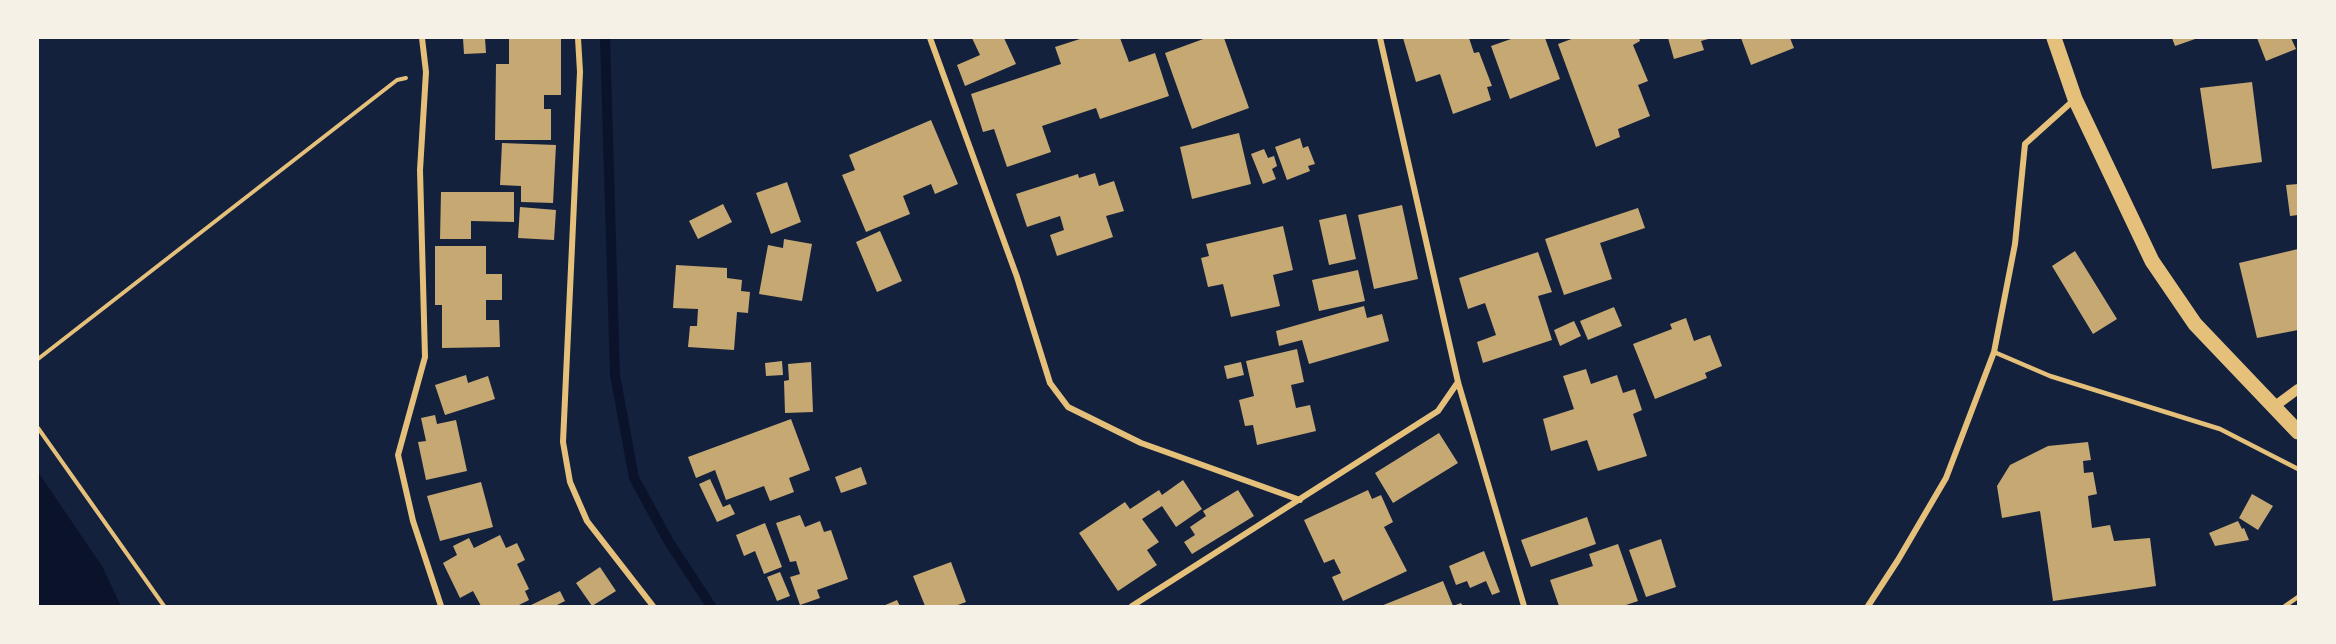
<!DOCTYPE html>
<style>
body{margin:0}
#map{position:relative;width:2336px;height:644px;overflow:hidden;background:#14213d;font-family:"PT Sans",sans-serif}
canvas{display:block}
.frame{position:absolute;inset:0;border:39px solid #f6f1e7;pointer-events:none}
</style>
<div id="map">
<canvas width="2336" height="644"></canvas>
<div class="frame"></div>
</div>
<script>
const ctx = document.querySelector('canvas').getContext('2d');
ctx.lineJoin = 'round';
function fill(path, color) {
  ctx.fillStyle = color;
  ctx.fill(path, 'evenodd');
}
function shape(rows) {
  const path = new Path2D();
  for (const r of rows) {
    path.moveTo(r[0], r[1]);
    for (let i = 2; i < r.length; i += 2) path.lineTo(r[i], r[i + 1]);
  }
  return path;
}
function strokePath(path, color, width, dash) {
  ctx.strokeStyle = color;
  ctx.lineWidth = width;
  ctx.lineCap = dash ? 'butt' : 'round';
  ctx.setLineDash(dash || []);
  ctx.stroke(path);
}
fill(shape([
 [38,472,102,566,121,606,38,606]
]), '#0b132b');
strokePath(shape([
 [605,38,615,375,634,478,669,542,711,606]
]), '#0b132b', 10);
fill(shape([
 [463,38,485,38,486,53,464,54],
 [509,38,561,38,561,95,544,95,544,109,551,109,551,140,495,140,496,64,509,64],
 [972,38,1004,38,1016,64,965,86,957,65,980,55],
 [1083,38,1120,38,1129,62,1155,53,1169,96,1100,119,1096,108,1042,126,1051,152,1007,167,994,129,983,132,971,94,1061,64,1055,47],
 [1206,38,1224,38,1249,108,1192,129,1165,53],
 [1403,38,1469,38,1474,53,1479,52,1492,86,1487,87,1491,100,1453,114,1440,74,1416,82],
 [1510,38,1545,38,1560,79,1510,99,1491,46,1511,39],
 [1574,38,1639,38,1640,41,1633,45,1648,81,1638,85,1650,116,1618,129,1620,137,1596,147,1558,44],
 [1668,38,1712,38,1701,41,1704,50,1674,59],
 [1741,38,1790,38,1794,48,1751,65],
 [2172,38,2198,38,2175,46],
 [2257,38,2291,38,2296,49,2266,61],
 [2252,82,2262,162,2212,169,2200,88],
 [931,120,958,184,935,194,931,184,903,196,910,214,866,232,842,175,855,170,849,155],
 [1239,133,1251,184,1192,199,1180,147],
 [1300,138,1303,148,1308,146,1315,164,1308,166,1310,171,1287,180,1275,147],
 [502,143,556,145,553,203,521,202,521,186,500,185],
 [1264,149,1268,158,1274,156,1277,166,1272,169,1276,179,1263,184,1251,154],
 [1095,173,1099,186,1114,181,1124,211,1106,216,1113,237,1057,256,1050,235,1064,230,1060,216,1027,227,1016,194,1078,174,1079,178],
 [787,182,801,222,771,234,756,193],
 [2298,184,2298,215,2290,216,2286,185],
 [441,192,514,192,514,222,471,221,471,239,440,239],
 [723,204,732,222,698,239,689,221],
 [1402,205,1418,279,1374,289,1358,215],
 [520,207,556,210,554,240,518,238],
 [1638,208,1645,228,1600,243,1612,279,1564,295,1545,239],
 [1346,214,1356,259,1329,265,1319,220],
 [1283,226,1293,270,1273,275,1280,306,1231,317,1223,284,1208,287,1201,258,1209,256,1206,244],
 [880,231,902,281,877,292,856,242],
 [784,239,812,244,802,301,759,294,768,245,783,248],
 [435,246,486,246,486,274,502,274,502,300,486,300,486,320,499,320,500,347,442,348,442,305,435,305],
 [2298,249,2298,330,2257,338,2239,263],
 [2075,251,2117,319,2093,334,2052,266],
 [1538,252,1552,292,1538,296,1552,340,1483,363,1477,342,1496,335,1485,303,1468,309,1459,278],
 [676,265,727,268,727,278,742,280,741,291,750,292,748,313,737,312,734,350,688,347,690,326,697,326,698,309,673,308],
 [1358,270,1365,301,1319,311,1312,280],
 [1364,306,1367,318,1382,314,1389,341,1309,364,1302,340,1279,346,1276,331],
 [1614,307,1622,326,1588,340,1580,321],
 [1686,318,1694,341,1710,335,1722,366,1705,373,1707,378,1655,399,1633,344,1672,329,1670,324],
 [1574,321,1581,336,1560,346,1554,330],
 [1297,349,1304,382,1291,385,1296,408,1310,405,1316,431,1257,445,1253,425,1245,426,1239,400,1254,396,1246,361],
 [782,361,783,375,766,376,765,363],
 [811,362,813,412,785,413,784,381,789,380,788,364],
 [1241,362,1244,375,1227,379,1224,366],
 [1586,369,1591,384,1617,375,1623,393,1635,389,1642,410,1633,414,1647,456,1598,471,1587,440,1551,451,1543,419,1574,409,1563,376],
 [466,375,468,383,488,376,495,399,445,415,435,385],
 [435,415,437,424,456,420,467,471,426,480,418,442,426,441,421,418],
 [791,419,810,470,789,478,794,492,770,501,764,486,726,500,715,470,696,478,688,457],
 [1439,433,1458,463,1393,503,1375,473],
 [2088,442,2091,460,2083,461,2084,473,2093,472,2097,494,2088,496,2092,528,2110,525,2114,541,2150,538,2156,586,2053,601,2040,511,2002,518,1997,486,2010,465,2048,446],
 [861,467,867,484,841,493,835,477],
 [710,479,723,507,730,504,735,514,717,522,699,484],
 [1183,480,1202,509,1176,527,1162,506,1142,519,1159,542,1147,550,1157,565,1118,591,1079,533,1125,502,1130,509,1159,490,1162,495],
 [481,482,493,527,440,541,427,496],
 [1238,490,1254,516,1192,554,1184,542,1195,535,1190,527,1206,516,1203,511],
 [1368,490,1372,499,1381,495,1393,522,1384,527,1407,571,1343,601,1332,577,1341,573,1334,559,1324,563,1304,520],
 [2252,494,2273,506,2258,530,2239,518],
 [800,515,805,527,820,521,824,532,831,530,848,579,817,590,820,598,800,605,790,577,800,574,796,561,790,562,776,523],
 [1587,517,1596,544,1531,567,1521,540],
 [2238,521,2242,529,2244,528,2249,540,2215,546,2209,533],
 [765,523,782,567,764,574,755,551,744,556,736,535],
 [500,535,506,548,517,543,525,560,517,564,529,589,525,591,529,600,517,606,481,606,473,591,460,598,443,563,457,555,453,546,469,538,474,548],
 [1661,539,1676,587,1646,597,1629,550],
 [1618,544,1638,601,1623,606,1559,606,1550,580,1593,566,1589,554],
 [1484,551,1500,592,1492,595,1486,581,1470,588,1467,581,1456,585,1449,566],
 [951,562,966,602,955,606,925,606,913,576],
 [600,567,616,591,592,606,576,583],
 [780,572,790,596,777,601,767,577],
 [1443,581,1453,606,1461,603,1463,606,1381,606],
 [560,591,565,601,555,606,529,606],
 [897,600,900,606,883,606]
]), '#c6a872');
strokePath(shape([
 [38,359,397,80,406,78],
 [38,428,164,606]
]), '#e5c07b', 4);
strokePath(shape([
 [1994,352,2050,376,2220,429,2298,469],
 [2285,606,2298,597]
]), '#e5c07b', 4.5);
strokePath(shape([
 [422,38,426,72,420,170,425,357,398,455,413,521,441,606],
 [578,38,580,72,563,442,570,482,587,521,653,606],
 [930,38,1017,277,1050,383,1068,407,1141,443,1300,500],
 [1380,38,1458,382,1524,606],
 [1132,606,1438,411,1458,382],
 [1868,606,1898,560,1946,478,1994,352,2015,244,2025,144,2075,99]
]), '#e5c07b', 6);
strokePath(shape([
 [2275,406,2298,389]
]), '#e5c07b', 10);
strokePath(shape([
 [2054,38,2075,99,2152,261,2195,324,2298,432]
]), '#e5c07b', 15);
</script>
